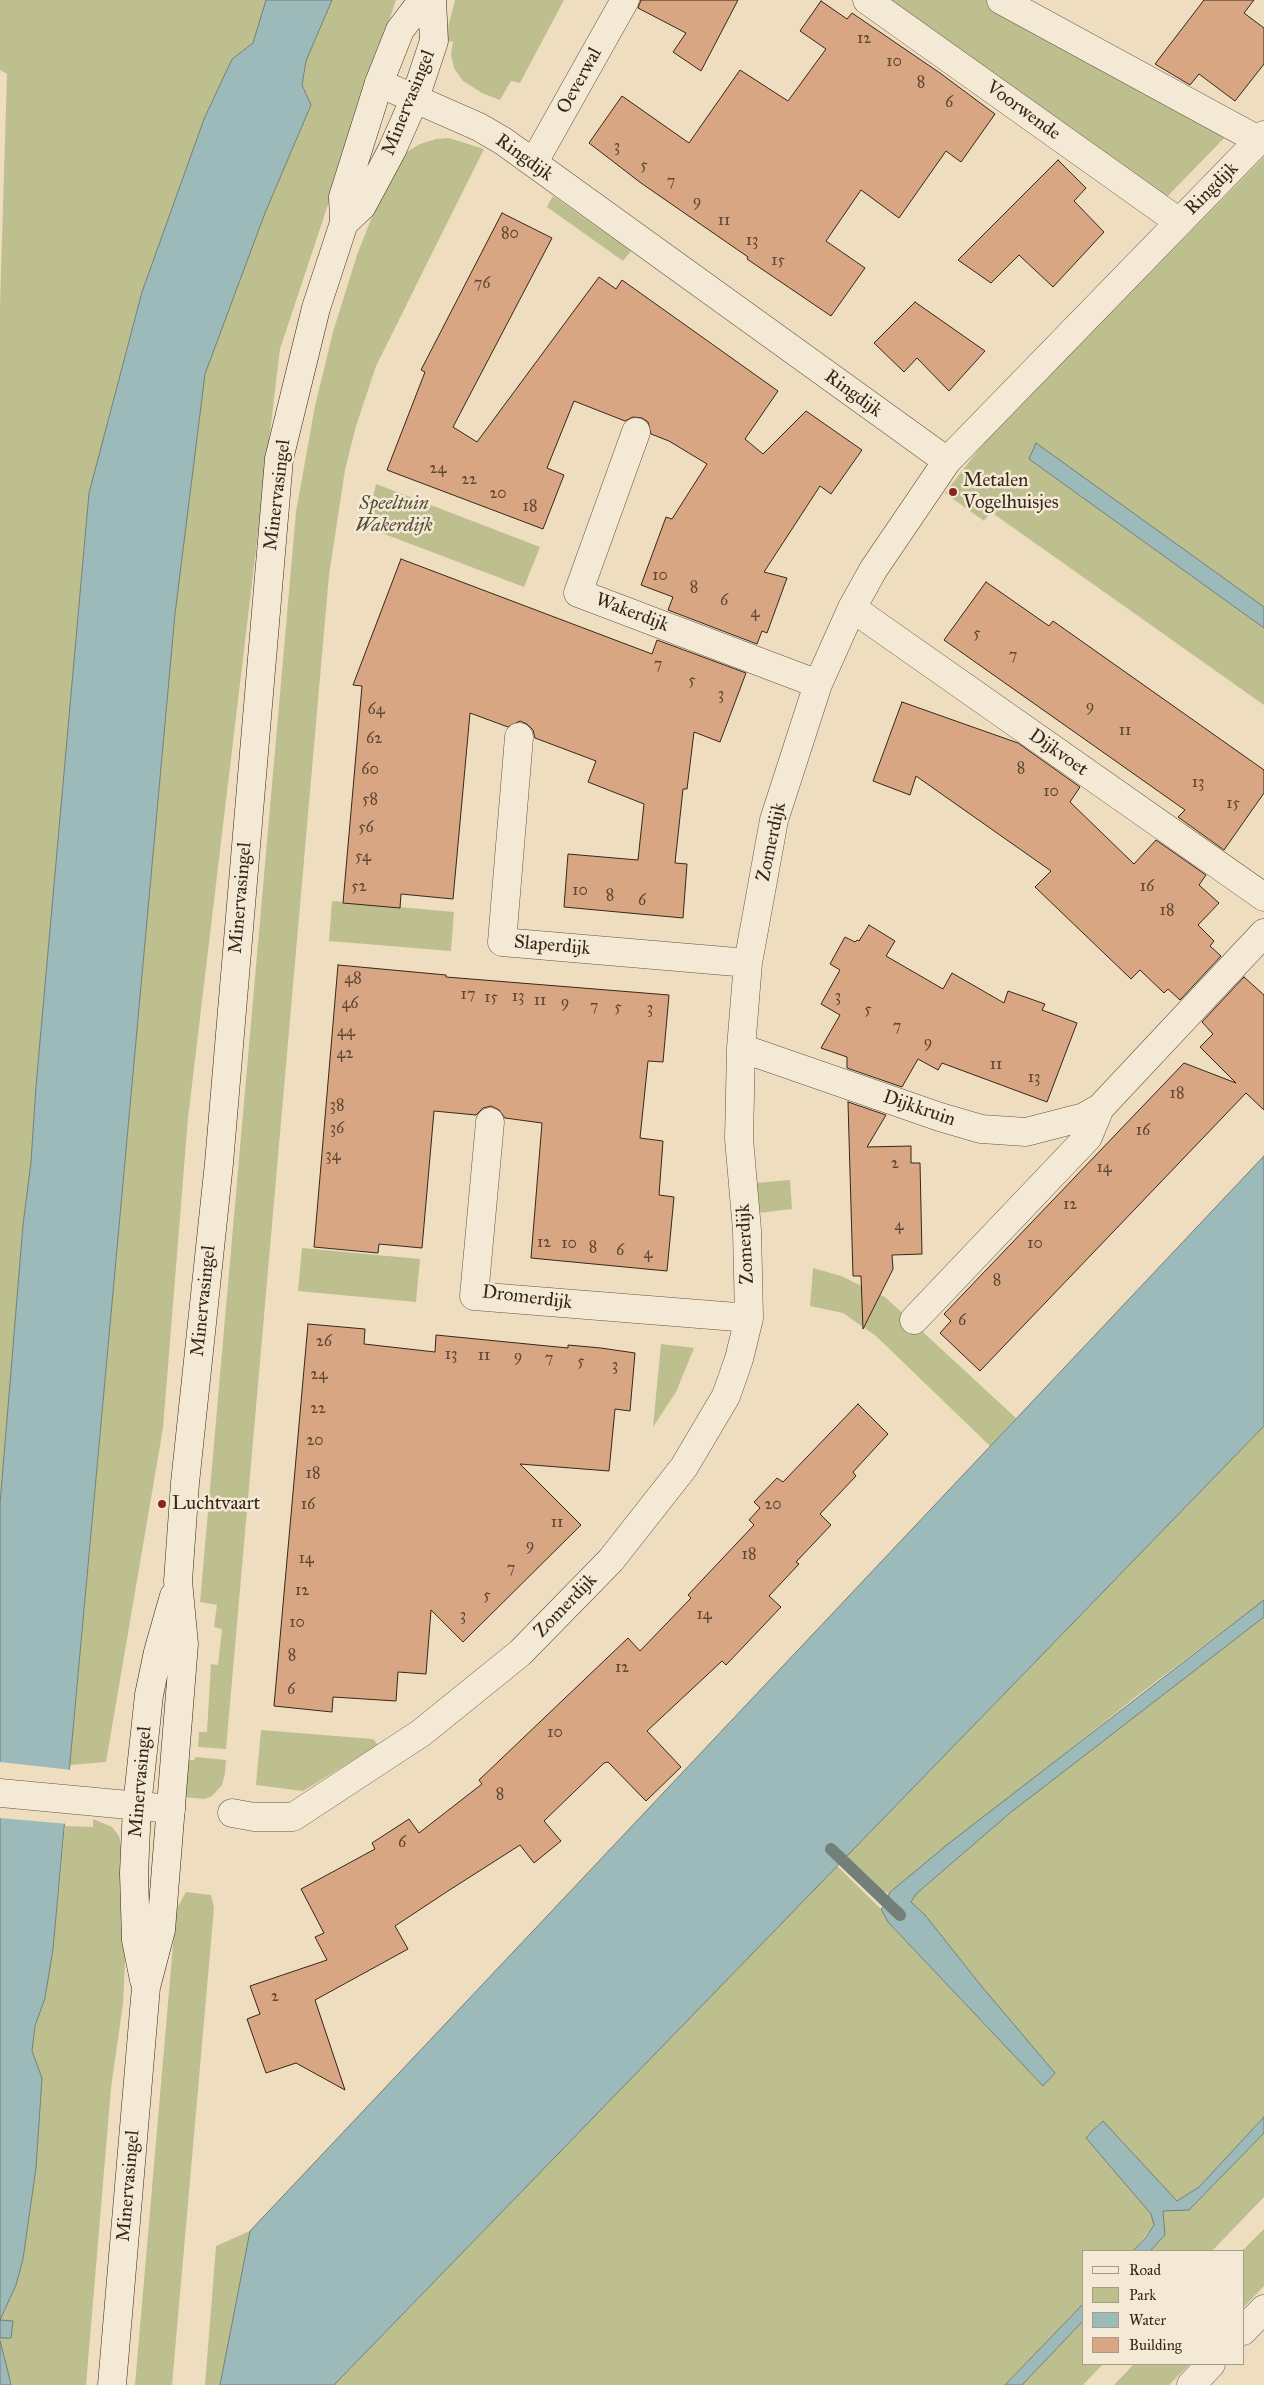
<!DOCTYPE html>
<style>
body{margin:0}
#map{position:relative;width:1264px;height:2385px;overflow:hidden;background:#eeddbf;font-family:"IM FELL Great Primer",serif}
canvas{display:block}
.legend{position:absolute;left:1082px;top:2250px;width:162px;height:115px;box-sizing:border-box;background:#f4e9d5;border:1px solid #a89b8a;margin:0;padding:6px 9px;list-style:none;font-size:15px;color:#362719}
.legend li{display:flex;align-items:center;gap:10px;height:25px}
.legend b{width:25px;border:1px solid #a89b8a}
</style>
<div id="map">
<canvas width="1264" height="2385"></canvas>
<ul class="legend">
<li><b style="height:6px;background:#f4e9d5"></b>Road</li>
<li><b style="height:14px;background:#bebf8f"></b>Park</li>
<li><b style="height:14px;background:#9bbab9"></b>Water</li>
<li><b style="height:14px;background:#d9a684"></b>Building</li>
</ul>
</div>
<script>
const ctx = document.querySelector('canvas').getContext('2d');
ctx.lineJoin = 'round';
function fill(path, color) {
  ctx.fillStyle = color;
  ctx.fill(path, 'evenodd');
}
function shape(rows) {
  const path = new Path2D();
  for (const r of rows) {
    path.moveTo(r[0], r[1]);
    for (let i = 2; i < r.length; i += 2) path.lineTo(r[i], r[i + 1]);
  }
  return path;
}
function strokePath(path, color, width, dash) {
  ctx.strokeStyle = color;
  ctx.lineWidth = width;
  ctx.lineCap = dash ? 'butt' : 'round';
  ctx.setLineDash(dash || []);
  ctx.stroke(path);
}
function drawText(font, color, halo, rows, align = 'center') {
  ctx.font = font + ' "IM FELL Great Primer",serif';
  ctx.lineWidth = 5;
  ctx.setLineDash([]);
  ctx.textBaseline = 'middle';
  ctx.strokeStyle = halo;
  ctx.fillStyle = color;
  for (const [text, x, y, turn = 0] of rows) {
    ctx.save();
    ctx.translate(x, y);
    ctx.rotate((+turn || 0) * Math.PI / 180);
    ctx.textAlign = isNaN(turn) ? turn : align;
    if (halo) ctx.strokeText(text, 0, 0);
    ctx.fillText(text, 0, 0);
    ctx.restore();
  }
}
fill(shape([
 [0,0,266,0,253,43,232,59,204,119,142,292,89,493,36,1086,31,1162,23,1225,0,1504,0,306,7,74,0,70],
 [332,0,396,0,280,349,188,1118,163,1428,106,1762,70,1765,175,614,205,374,265,213,311,105,302,85,306,61],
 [455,0,564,0,520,83,511,81,500,100,482,93,463,81,454,68,451,54,453,42,445,40],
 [891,0,991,0,1231,131,1160,204,885,7],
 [449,138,484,149,376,366,356,426,345,470,329,575,226,1749,198,1747,199,1732,207,1732,211,1664,218,1665,222,1629,214,1627,217,1605,200,1602,296,512,315,406,333,332,357,255,389,173,403,154,420,144,436,139],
 [1264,157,1264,607,1036,444,1029,459,1264,628,1264,705,991,512,984,521,945,493,985,441],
 [553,196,631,251,623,261,547,207],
 [376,484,540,547,524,587,366,527],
 [332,901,454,912,451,951,329,941],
 [790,1180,792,1209,758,1213,755,1183],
 [302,1248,420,1259,416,1302,298,1291],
 [813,1268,841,1276,885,1297,1016,1418,990,1446,876,1336,843,1313,810,1306],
 [661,1344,694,1348,676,1392,653,1427],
 [1264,1426,1264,1600,1137,1696,889,1893,882,1891,845,1858],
 [1264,1617,1264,2117,1199,2187,1177,2201,1102,2121,1092,2131,1087,2138,1151,2214,1154,2225,1133,2251,1083,2251,1083,2304,1005,2385,334,2385,837,1866,881,1909,888,1922,1043,2086,1055,2073,983,1988,925,1915,911,1902,916,1894,1010,1813],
 [261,1730,373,1739,378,1745,303,1791,256,1785],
 [196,1757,226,1760,225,1773,222,1785,212,1796,205,1799,183,1797,187,1760,194,1760],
 [93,1819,112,1827,119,1836,123,1855,125,1961,123,2004,111,2088,86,2385,11,2385,0,2341,0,2338,11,2338,0,2320,16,2285,23,2259,36,2168,42,2078,32,2051,35,2026,45,1998,53,1949,65,1826,93,1827],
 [186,1892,211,1895,214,1908,172,2385,135,2385,176,1910],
 [1264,2133,1264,2197,1212,2251,1150,2251,1165,2235,1163,2211,1189,2210],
 [1264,2229,1264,2286,1243,2308,1242,2251],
 [250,2231,220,2385,205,2385,216,2246],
 [1083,2321,1083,2364,1103,2364,1083,2385,1022,2385],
 [1134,2364,1190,2364,1169,2385,1114,2385]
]), '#bebf8f');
const water = shape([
 [266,0,332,0,306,61,302,85,311,105,265,213,205,374,175,614,53,1949,45,1998,35,2026,32,2051,42,2078,36,2168,23,2259,16,2285,0,2320,13,2321,11,2338,0,2338,0,1504,23,1225,31,1162,36,1086,89,493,142,292,204,119,232,59,253,43,266,0],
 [1036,443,1264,607,1264,628,1029,459,1036,443],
 [1264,1156,1264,1426,334,2385,220,2385,250,2231,1264,1156],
 [1264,1600,1264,1617,1010,1813,916,1894,911,1902,925,1915,983,1988,1055,2073,1043,2086,888,1922,881,1909,888,1902,889,1893,948,1844,1264,1600],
 [1264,2117,1264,2133,1189,2210,1163,2211,1165,2235,1150,2251,1133,2251,1146,2237,1154,2225,1151,2214,1086,2138,1092,2131,1103,2121,1177,2201,1199,2187,1264,2117],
 [1083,2304,1083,2321,1022,2385,1005,2385,1083,2304],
 [0,2341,7,2368,11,2385,0,2385,0,2341]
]);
fill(water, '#9bbab9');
strokePath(water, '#737f79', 1);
fill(shape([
 [0,1762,72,1770,68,1824,0,1818]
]), '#eeddbf');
strokePath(shape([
 [831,1849,900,1915]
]), '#737f79', 12);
const building = shape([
 [641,0,738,0,701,71,673,52,686,33,638,8,641,0],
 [1204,0,1254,0,1244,13,1264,28,1264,64,1235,101,1199,74,1190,85,1155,64,1204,0],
 [821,1,847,19,852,13,940,73,995,114,961,162,946,151,899,218,861,190,826,241,865,268,831,316,747,259,748,257,641,183,589,143,622,96,689,143,740,70,788,101,826,49,800,31,821,1],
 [1058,160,1086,188,1074,201,1104,232,1053,287,1019,255,991,283,958,260,1058,160],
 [502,213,552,238,453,427,477,442,599,277,616,289,622,280,778,391,745,439,763,454,806,411,862,450,831,494,820,486,764,572,787,578,767,633,762,631,757,644,668,610,673,597,641,585,666,517,672,519,707,464,669,441,651,434,648,422,642,418,633,417,625,421,574,401,547,468,564,475,543,529,387,470,425,372,421,370,502,213],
 [915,302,985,351,949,391,917,358,904,372,874,343,915,302],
 [401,559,652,654,657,640,746,673,720,742,694,732,687,789,683,789,675,863,687,864,683,918,564,907,568,854,638,860,644,804,588,782,596,761,535,738,533,730,527,724,520,721,508,727,470,713,453,899,401,894,400,908,343,903,362,686,353,685,401,559],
 [986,582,1049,626,1053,621,1264,770,1264,793,1224,850,1178,817,1185,810,944,640,986,582],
 [902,702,1018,743,1080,787,1070,802,1134,864,1156,840,1206,875,1199,885,1219,903,1198,925,1214,941,1210,946,1221,956,1180,1000,1168,989,1164,993,1140,970,1131,979,1035,887,1051,871,916,776,910,795,873,781,902,702],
 [869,925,895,941,886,956,943,989,952,973,1004,1003,1008,991,1045,1004,1042,1010,1077,1023,1047,1102,942,1063,938,1070,918,1059,902,1087,847,1068,847,1057,821,1048,840,1015,821,1004,840,970,830,964,845,937,855,942,857,940,859,941,869,925],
 [338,965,446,975,446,977,669,995,663,1062,648,1061,640,1138,663,1141,659,1195,674,1197,667,1271,531,1258,542,1123,505,1118,499,1110,491,1106,483,1108,476,1115,434,1111,422,1248,379,1244,378,1253,314,1247,338,965],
 [1244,977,1264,995,1264,1110,1246,1093,980,1371,940,1333,951,1321,944,1314,1184,1063,1236,1083,1200,1047,1213,1034,1202,1022,1244,977],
 [848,1102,886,1115,867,1147,911,1146,911,1163,920,1163,922,1254,892,1255,893,1269,863,1329,861,1276,853,1276,848,1102],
 [308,1324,365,1329,364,1344,435,1352,436,1335,568,1348,568,1345,601,1348,635,1353,630,1411,615,1409,609,1471,520,1464,581,1525,463,1642,431,1610,426,1674,398,1672,396,1701,333,1697,332,1712,274,1706,308,1324],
 [858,1404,888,1434,853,1472,856,1476,820,1514,831,1525,796,1562,799,1564,769,1596,781,1607,726,1665,722,1661,647,1731,681,1767,646,1801,608,1762,604,1763,544,1821,561,1841,534,1863,520,1845,448,1891,395,1926,408,1949,315,2000,345,2090,296,2063,266,2073,247,2019,260,2014,250,1986,327,1960,315,1937,324,1933,301,1889,375,1849,372,1843,409,1819,419,1833,482,1784,479,1780,628,1638,640,1651,691,1598,688,1595,754,1525,749,1520,760,1508,754,1502,777,1478,783,1482,858,1404]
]);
fill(building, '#d9a684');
strokePath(building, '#362719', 1);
const street = shape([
 [867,0,1179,222],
 [1001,0,1260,141],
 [379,83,479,127,503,141,947,461],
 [534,162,625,0],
 [636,432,578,593,818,684],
 [852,608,1264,897],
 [519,737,502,942,748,963],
 [741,1048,940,1117,981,1129,1026,1132,1084,1117,1100,1108,1264,933],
 [490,1122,474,1296,749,1318],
 [914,1320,1088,1137,1100,1108],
 [0,1793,171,1809],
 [232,1813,254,1817,293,1817,421,1733,520,1653,611,1560,684,1467,726,1396,739,1359,749,1318,747,1230,739,1139,741,1048,748,963,774,820,818,684,852,608,873,570,947,461,1264,135],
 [1243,2331,1264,2309],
 [1191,2385,1211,2364]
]);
const secondary = shape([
 [344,223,362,206,392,150,415,98,434,41,432,0],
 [144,1980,136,1940,134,1873,137,1806,149,1695,158,1652,174,1596],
 [112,2385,146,1987,161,1930,184,1644,178,1581,185,1483,219,1163,279,459,316,308,344,223,343,197,379,83,400,30,423,0]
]);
strokePath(street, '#645442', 29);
strokePath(secondary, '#362719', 29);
strokePath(street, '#f4e9d5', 28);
strokePath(secondary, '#f4e9d5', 28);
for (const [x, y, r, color] of [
 [953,492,5,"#8f2418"],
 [162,1504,5,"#8f2418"]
]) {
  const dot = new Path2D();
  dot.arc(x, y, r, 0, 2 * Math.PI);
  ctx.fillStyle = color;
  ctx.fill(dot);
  strokePath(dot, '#f4e9d5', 2);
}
drawText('16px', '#5f4734', null, [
 ["12",864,39],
 ["10",894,62],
 ["8",921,83],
 ["6",949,103],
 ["3",617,147],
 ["5",644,166],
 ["7",671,182],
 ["9",697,202],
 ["11",724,221],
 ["80",510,234],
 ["13",752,241],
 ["15",778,261],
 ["76",482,284],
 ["24",438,469],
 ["22",469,480],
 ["20",498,494],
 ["18",530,507],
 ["10",660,576],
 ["8",694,588],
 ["6",724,601],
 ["4",755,613],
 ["5",977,634],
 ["7",1013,656],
 ["7",658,665],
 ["5",692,681],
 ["3",721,695],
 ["9",1090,707],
 ["64",376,710],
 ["11",1125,731],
 ["62",374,739],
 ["8",1021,769],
 ["60",370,770],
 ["13",1198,783],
 ["10",1051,792],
 ["58",370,800],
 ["15",1233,804],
 ["56",366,828],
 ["54",363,857],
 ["52",359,887],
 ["16",1147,887],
 ["10",580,891],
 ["8",610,896],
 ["6",642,901],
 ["18",1167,911],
 ["48",353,979],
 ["17",468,995],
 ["13",518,997],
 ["3",838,997],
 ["15",491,998],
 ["11",540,1001],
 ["9",565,1003],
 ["46",350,1004],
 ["7",594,1007],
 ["5",618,1008],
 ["3",650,1009],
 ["5",868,1010],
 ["7",897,1027],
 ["44",346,1032],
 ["9",928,1043],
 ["42",345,1054],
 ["11",996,1065],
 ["13",1034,1078],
 ["18",1177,1094],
 ["38",337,1106],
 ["36",337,1129],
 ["16",1143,1131],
 ["34",333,1156],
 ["2",895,1164],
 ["14",1104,1168],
 ["12",1070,1205],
 ["4",899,1226],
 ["12",544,1243],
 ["10",569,1244],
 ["10",1035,1244],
 ["8",593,1248],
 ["6",620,1251],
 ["4",648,1254],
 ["8",997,1281],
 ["6",962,1321],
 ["26",324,1342],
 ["13",451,1355],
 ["11",484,1356],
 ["9",518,1357],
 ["7",549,1359],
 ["5",581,1362],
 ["3",615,1366],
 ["24",319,1375],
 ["22",318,1409],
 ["20",315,1441],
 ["18",313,1474],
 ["16",308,1505],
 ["20",773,1505],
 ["11",557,1523],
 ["9",530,1546],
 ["18",749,1555],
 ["14",306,1559],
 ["7",511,1569],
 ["12",302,1591],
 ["5",487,1596],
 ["14",704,1615],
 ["3",463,1616],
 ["10",297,1623],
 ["8",292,1656],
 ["12",622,1668],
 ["6",291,1690],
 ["10",555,1733],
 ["8",500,1795],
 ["6",402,1843],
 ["2",275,1997]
]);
drawText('19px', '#362719', '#f4e9d5', [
 ["Oeverwal",580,81,-61],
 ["Minervasingel",409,103,-68],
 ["Voorwende",1023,111,36],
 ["Ringdijk",524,158,36],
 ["Ringdijk",1212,189,-45],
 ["Ringdijk",853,394,36],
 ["Minervasingel",278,495,-83],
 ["Wakerdijk",632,613,21],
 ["Dijkvoet",1058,753,35],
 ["Zomerdijk",772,842,-78],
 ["Minervasingel",241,898,-85],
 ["Slaperdijk",552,946,5],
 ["Dijkkruin",919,1109,19],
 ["Zomerdijk",746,1244,-93],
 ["Dromerdijk",527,1298,7],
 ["Minervasingel",204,1301,-84],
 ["Zomerdijk",566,1606,-46],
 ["Minervasingel",141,1782,-85],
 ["Minervasingel",129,2186,-85]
]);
drawText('19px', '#362719', '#f4e9d5', [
 ["Metalen",963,481],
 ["Vogelhuisjes",963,503],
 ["Luchtvaart",172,1504]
], 'left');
drawText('italic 19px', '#584d36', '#f4e9d5', [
 ["Speeltuin",394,504],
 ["Wakerdijk",394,526]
]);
</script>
